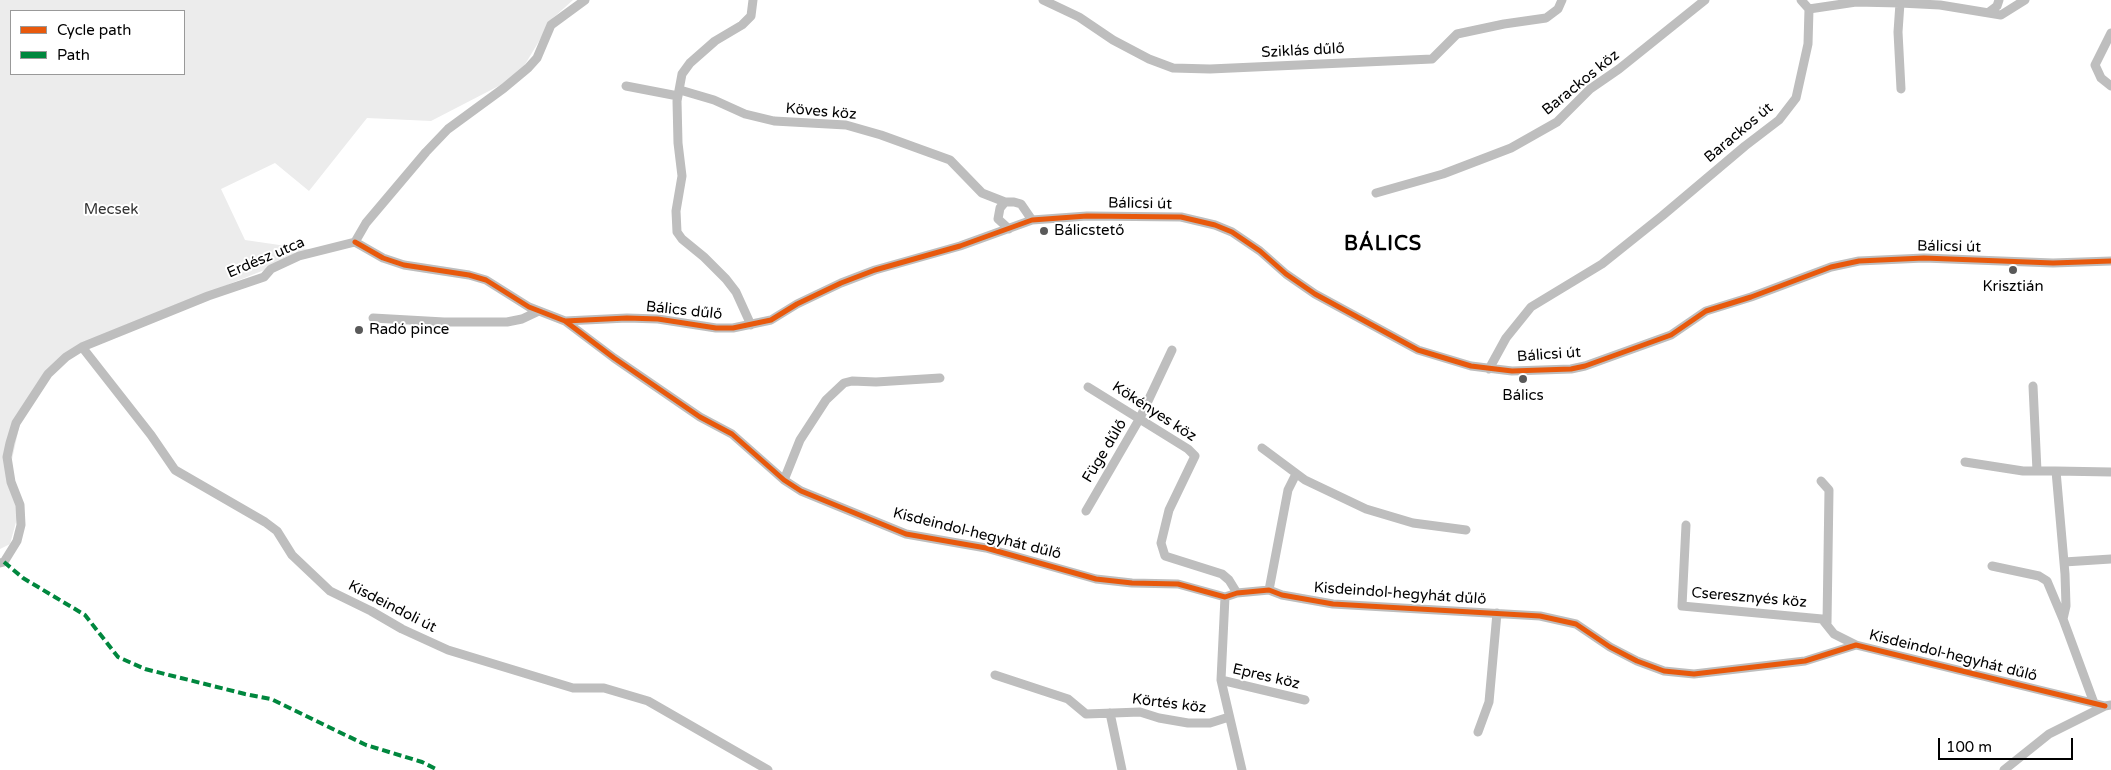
<!DOCTYPE html>
<meta charset="utf-8">
<style>
body{margin:0}
#map{position:relative;width:2111px;height:770px;overflow:hidden;background:#fff;font-family:"Varela Round",sans-serif}
canvas{display:block}
.legend{position:absolute;left:10px;top:10px;width:175px;height:65px;box-sizing:border-box;background:#fff;border:1px solid #999;margin:0;padding:6px 9px;list-style:none;font-size:15px;color:#000}
.legend li{display:flex;align-items:center;gap:10px;height:25px}
.legend b{width:25px;border:1px solid #999}
.scale{position:absolute;left:1938px;top:738px;width:135px;height:22px;box-sizing:border-box;border:2px solid #000;border-top:0;padding-left:6px;font-size:15px;line-height:18px;white-space:nowrap;color:#000;-webkit-text-stroke:4px #fff;paint-order:stroke}
</style>
<div id="map">
<canvas width="2111" height="770"></canvas>
<ul class="legend">
<li><b style="height:6px;background:#e8590c"></b>Cycle path</li>
<li><b style="height:6px;background:#00873e"></b>Path</li>
</ul>
<div class="scale">100 m</div>
</div>
<script>
const ctx = document.querySelector('canvas').getContext('2d');
ctx.lineJoin = 'round';
function fill(path, color) {
  ctx.fillStyle = color;
  ctx.fill(path, 'evenodd');
}
function shape(rows) {
  const path = new Path2D();
  for (const r of rows) {
    path.moveTo(r[0], r[1]);
    for (let i = 2; i < r.length; i += 2) path.lineTo(r[i], r[i + 1]);
  }
  return path;
}
function strokePath(path, color, width, dash) {
  ctx.strokeStyle = color;
  ctx.lineWidth = width;
  ctx.lineCap = dash ? 'butt' : 'round';
  ctx.setLineDash(dash || []);
  ctx.stroke(path);
}
function drawText(font, color, halo, rows, align = 'center') {
  ctx.font = font + ' "Varela Round",sans-serif';
  ctx.lineWidth = 4;
  ctx.setLineDash([]);
  ctx.textBaseline = 'middle';
  ctx.strokeStyle = halo;
  ctx.fillStyle = color;
  for (const [text, x, y, turn = 0] of rows) {
    ctx.save();
    ctx.translate(x, y);
    ctx.rotate((+turn || 0) * Math.PI / 180);
    ctx.textAlign = isNaN(turn) ? turn : align;
    if (halo) ctx.strokeText(text, 0, 0);
    ctx.fillText(text, 0, 0);
    ctx.restore();
  }
}
fill(shape([
 [0,0,573,0,553,18,518,76,431,121,367,118,309,191,275,163,221,189,245,240,314,250,227,285,73,352,24,405,11,464,19,511,10,544,0,549],
 [11,11,184,11,184,74,11,74]
]), '#ececec');
strokePath(shape([
 [1043,0,1079,17,1113,40,1149,59,1173,68,1210,69,1432,59,1457,34,1504,24,1546,18,1558,9,1562,0],
 [1801,0,1809,9],
 [1900,3,1898,32,1901,89],
 [1989,12,1997,6,1999,0],
 [2111,33,2095,65,2101,78,2111,86],
 [626,86,678,96],
 [680,90,714,100,745,114,774,121,846,125,881,135,950,160,982,193,1005,202],
 [1376,193,1443,174,1511,148,1557,122,1590,89,1619,69,1705,0],
 [1009,229,998,219,1000,208,1005,202,1014,202,1021,204,1032,220],
 [355,242,383,258,404,265,469,275,486,280,529,307,565,321,627,318,658,319,716,328,733,328,771,320,797,304,841,283,875,270,960,246,1032,220,1087,216,1181,217,1215,225,1232,232,1260,251,1286,274,1315,294,1418,350,1471,366,1512,371,1571,369,1585,366,1671,335,1706,311,1751,297,1831,267,1859,261,1924,258,2053,263,2111,261],
 [355,242,366,223,426,152,448,129,504,88,528,68,537,58,551,25,585,0],
 [373,318,444,322,507,322,522,319,539,311],
 [565,321,614,358,700,417,732,434,784,480,801,491,906,534,986,548,1096,579,1132,583,1178,584,1225,597,1237,593,1269,590,1282,595,1333,604,1540,616,1576,624,1610,647,1637,661,1664,671,1694,674,1805,661,1856,645,2105,706],
 [751,325,736,292,726,279,704,257,682,239,677,232,676,211,682,176,678,143,677,101,682,74,690,63,715,41,742,25,751,16,753,0],
 [82,347,151,435,175,470,265,522,277,531,292,555,330,591,371,611,402,629,448,650,573,688,604,688,648,701,768,770],
 [1489,369,1506,338,1531,307,1602,264,1662,216,1745,146,1779,120,1796,98,1808,44,1809,9,1856,2,1900,3,1940,5,2001,15,2025,0],
 [2033,386,2037,471],
 [1088,387,1188,449,1195,456,1169,510,1161,543,1165,556,1222,574,1229,580,1237,593],
 [1262,448,1305,480,1366,509,1413,523,1466,530],
 [1965,462,2023,471,2056,471],
 [784,480,800,440,826,400,844,383,852,381,876,382,940,378],
 [1821,481,1829,490,1827,623],
 [1086,511,1140,418,1172,350],
 [1686,525,1682,606,1822,619,1834,634,1856,645],
 [2064,562,2111,559],
 [0,563,4,562,17,541,21,525,20,505,11,482,7,457,10,443,16,423,48,374,66,357,82,347,208,296,264,277,271,269,299,256,355,242],
 [1992,566,2039,576,2047,581,2063,619],
 [1269,590,1288,490,1296,474],
 [1225,597,1221,680,1242,770],
 [995,675,1068,699,1086,714,1140,712,1159,718,1188,723,1210,723,1229,717],
 [1221,680,1305,700],
 [2094,703,2063,619,2066,606,2065,574,2056,471,2111,472],
 [1110,713,1122,770],
 [1478,732,1489,702,1497,613],
 [2004,770,2049,734,2105,706,2111,705]
]), '#bebebe', 9);
strokePath(shape([
 [4,562,23,578,85,615,118,657,145,669,245,694,271,699,366,745,422,762,438,770]
]), '#00873e', 4, [8, 4]);
strokePath(shape([
 [355,242,383,258,404,265,469,275,486,280,529,307,565,321,627,318,658,319,716,328,733,328,771,320,797,304,841,283,875,270,960,246,1032,220,1087,216,1181,217,1215,225,1232,232,1260,251,1286,274,1315,294,1418,350,1471,366,1512,371,1571,369,1585,366,1671,335,1706,311,1751,297,1831,267,1859,261,1924,258,2053,263,2111,261],
 [565,321,614,358,700,417,732,434,784,480,801,491,906,534,986,548,1096,579,1132,583,1178,584,1225,597,1237,593,1269,590,1282,595,1333,604,1540,616,1576,624,1610,647,1637,661,1664,671,1694,674,1805,661,1856,645,2105,706]
]), '#e8590c', 5);
for (const [x, y, r, color] of [
 [1044,231,5,"#595959"],
 [2013,270,5,"#595959"],
 [359,330,5,"#595959"],
 [1523,379,5,"#595959"]
]) {
  const dot = new Path2D();
  dot.arc(x, y, r, 0, 2 * Math.PI);
  ctx.fillStyle = color;
  ctx.fill(dot);
  strokePath(dot, '#fff', 2);
}
drawText('15px', '#000', '#fff', [
 ["Sziklás dűlő",1303,51,-3],
 ["Barackos köz",1581,83,-39],
 ["Köves köz",821,112,5],
 ["Barackos út",1739,133,-40],
 ["Bálicsi út",1140,204,1],
 ["Bálicsi út",1949,247,1],
 ["Erdész utca",266,258,-23],
 ["Bálics dűlő",684,311,6],
 ["Bálicsi út",1549,355,-4],
 ["Kökényes köz",1154,412,33],
 ["Füge dűlő",1105,451,-59],
 ["Kisdeindol-hegyhát dűlő",977,534,14],
 ["Kisdeindol-hegyhát dűlő",1400,594,4],
 ["Cseresznyés köz",1749,598,5],
 ["Kisdeindoli út",392,607,27],
 ["Kisdeindol-hegyhát dűlő",1953,656,14],
 ["Epres köz",1266,677,13],
 ["Körtés köz",1169,704,7]
]);
drawText('15px', '#333', '#fff', [
 ["Mecsek",111,210]
]);
drawText('15px', '#000', '#fff', [
 ["Bálicstető",1054,231],
 ["Krisztián",2013,287,"center"],
 ["Radó pince",369,330],
 ["Bálics",1523,396,"center"]
], 'left');
ctx.letterSpacing = '1px';
drawText('bold 20px', '#000', '#fff', [
 ["BÁLICS",1383,245]
]);
ctx.letterSpacing = '0px';
</script>
